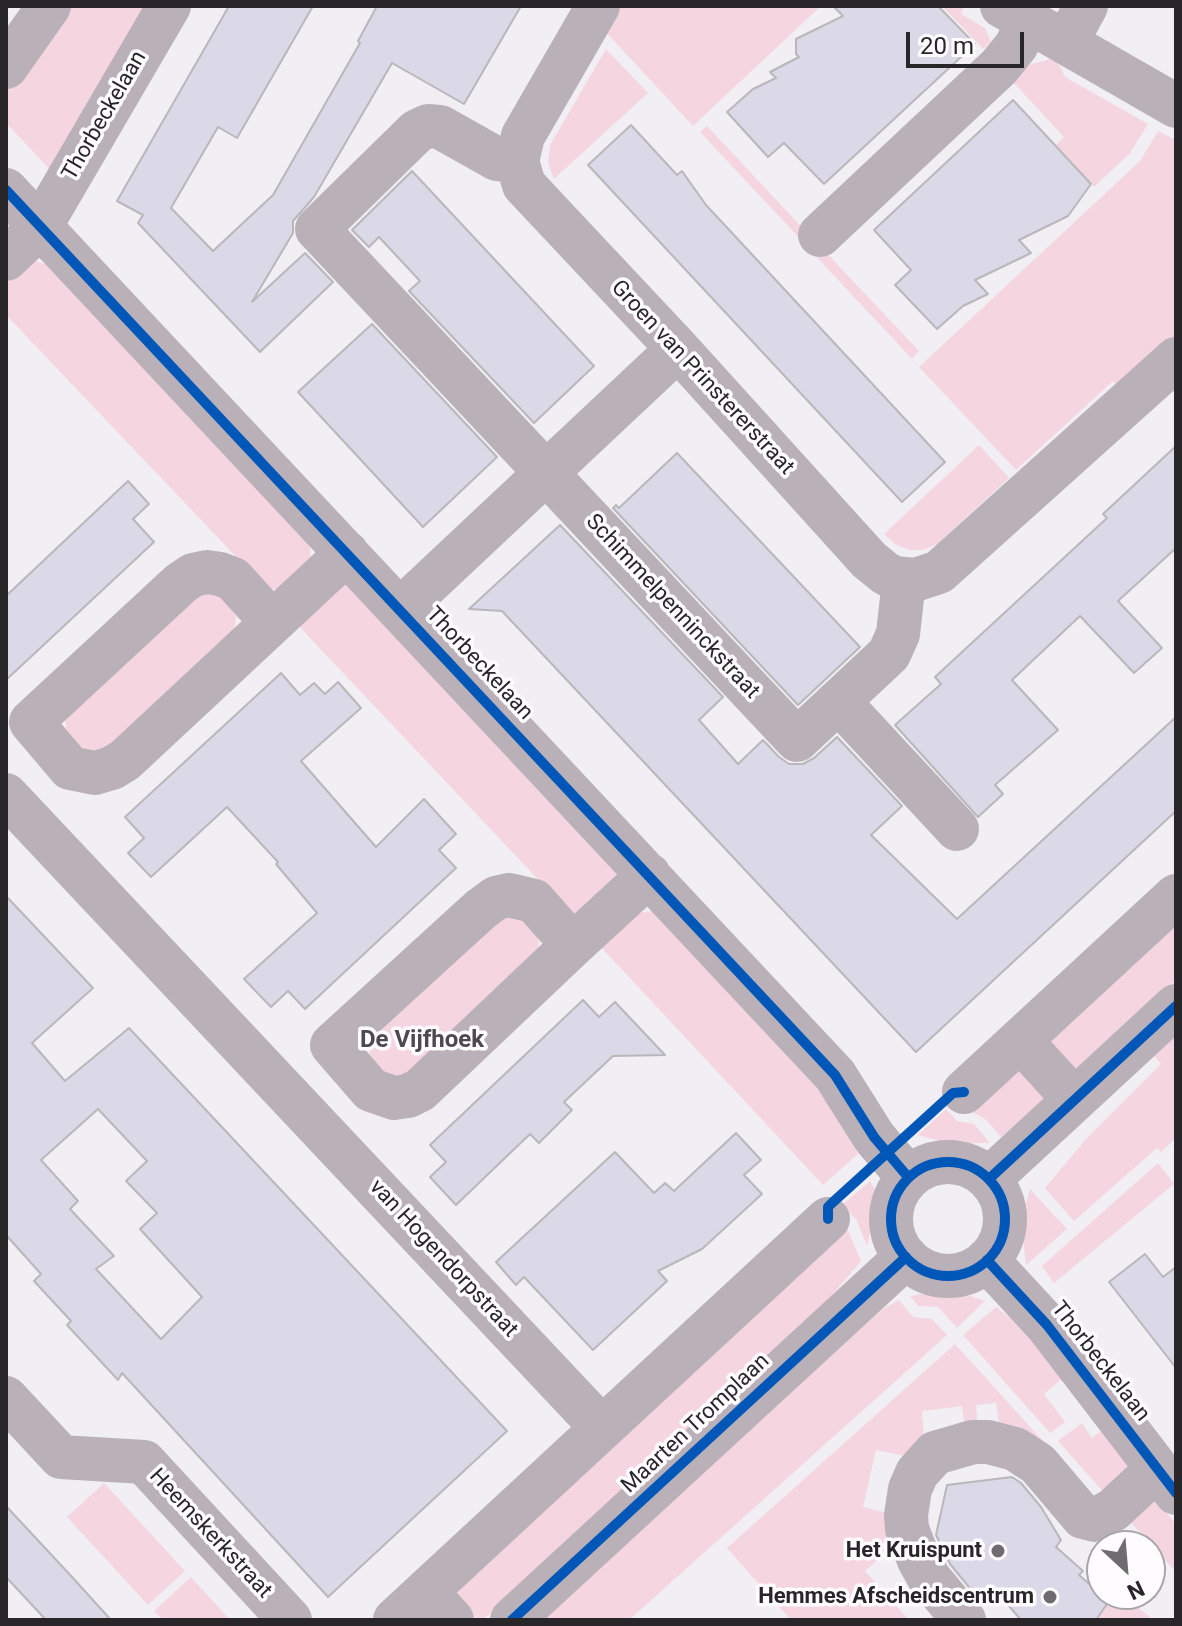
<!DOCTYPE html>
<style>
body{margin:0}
#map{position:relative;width:1182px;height:1626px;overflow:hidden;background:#f1eff3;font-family:Roboto,sans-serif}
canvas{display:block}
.frame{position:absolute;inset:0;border:8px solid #282628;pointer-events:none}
.north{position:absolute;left:1086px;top:1530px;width:80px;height:80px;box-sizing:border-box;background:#fefcff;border:2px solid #a8a6a9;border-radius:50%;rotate:154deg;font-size:22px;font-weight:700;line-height:32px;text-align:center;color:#282628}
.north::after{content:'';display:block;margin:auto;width:28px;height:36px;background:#6e6c6f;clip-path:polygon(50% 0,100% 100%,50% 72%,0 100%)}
.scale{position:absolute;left:906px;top:32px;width:118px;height:36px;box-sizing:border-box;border:4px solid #282628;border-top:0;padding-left:10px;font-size:24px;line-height:28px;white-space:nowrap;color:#282628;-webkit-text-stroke:6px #fefcff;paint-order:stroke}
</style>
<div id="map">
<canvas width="1182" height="1626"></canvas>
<div class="frame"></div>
<div class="north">N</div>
<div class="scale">20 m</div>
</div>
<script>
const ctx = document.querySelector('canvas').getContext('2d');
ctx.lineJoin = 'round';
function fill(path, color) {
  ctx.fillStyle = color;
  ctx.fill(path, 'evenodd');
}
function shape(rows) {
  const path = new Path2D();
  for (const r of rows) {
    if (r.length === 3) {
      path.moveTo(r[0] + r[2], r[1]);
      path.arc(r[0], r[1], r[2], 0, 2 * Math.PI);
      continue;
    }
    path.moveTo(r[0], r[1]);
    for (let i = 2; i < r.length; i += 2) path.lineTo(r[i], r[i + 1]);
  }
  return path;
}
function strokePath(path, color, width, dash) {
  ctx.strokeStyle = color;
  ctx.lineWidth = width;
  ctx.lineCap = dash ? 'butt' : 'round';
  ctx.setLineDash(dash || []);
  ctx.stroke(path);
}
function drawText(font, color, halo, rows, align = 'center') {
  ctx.font = font + ' Roboto,sans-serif';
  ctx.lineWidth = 7;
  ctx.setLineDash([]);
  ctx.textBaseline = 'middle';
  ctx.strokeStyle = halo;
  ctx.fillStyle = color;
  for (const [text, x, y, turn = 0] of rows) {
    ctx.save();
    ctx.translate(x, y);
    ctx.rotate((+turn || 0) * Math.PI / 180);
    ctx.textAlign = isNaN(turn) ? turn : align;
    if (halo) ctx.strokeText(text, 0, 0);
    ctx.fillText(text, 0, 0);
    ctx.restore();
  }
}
fill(shape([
 [66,6,155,6,56,176,6,123,6,90],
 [618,6,821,6,693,126,604,30],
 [942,6,964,7,961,14,985,28,991,42,983,49],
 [606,49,648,93,554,179,548,163,550,145],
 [1053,58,1058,62,1065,77,1148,124,1130,153,1094,187,1056,145,1064,137,1012,81,1029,65],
 [707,126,811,237,804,243,700,132],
 [1158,131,1176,140,1176,337,1121,388,1113,381,1016,470,919,367,1140,161],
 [819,245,919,351,912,359,812,252],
 [36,261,51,266,310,545,311,560,279,590,270,589,262,584,6,315,6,284,26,266],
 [979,445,1009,478,937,544,924,550,909,550,895,544,884,534],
 [346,583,614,868,617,876,575,914,565,908,294,621],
 [220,593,237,611,234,631,226,644,101,752,84,751,67,735,65,718,189,595],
 [654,911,816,1087,826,1101,858,1154,823,1185,599,945,633,913],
 [513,916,528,921,538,933,539,948,412,1076,388,1078,370,1056,370,1042,376,1031,502,917],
 [1176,918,1176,980,1077,1072,1046,1039],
 [1176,1035,1176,1138,1161,1152,1157,1148,1074,1221,1045,1188,1086,1139,1161,1064,1154,1056],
 [1016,1067,1047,1100,1001,1137,985,1119,969,1110],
 [946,1109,957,1121,974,1124,990,1143,947,1143,918,1135],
 [1158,1163,1174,1184,1054,1283,1042,1266],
 [870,1181,874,1188,876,1207,867,1246,856,1219,842,1205],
 [1030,1189,1067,1229,1026,1265,1022,1231,1024,1211],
 [847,1228,861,1261,822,1307,483,1620,462,1613,455,1588],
 [933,1292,949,1295,961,1293,985,1301,957,1328,938,1307,918,1306,910,1296],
 [899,1300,913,1317,932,1319,947,1335,629,1620,543,1620,826,1358,883,1309],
 [996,1307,1018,1324,1062,1379,1044,1394,1065,1422,1050,1433,963,1335],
 [955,1344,1100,1504,1000,1430,996,1403,976,1405,978,1432,966,1434,962,1406,922,1411,924,1439,905,1456,876,1450,863,1507,891,1514,896,1543,865,1571,909,1620,791,1620,727,1548],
 [1082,1423,1092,1438,1102,1430,1135,1472,1108,1497,1058,1441],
 [104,1483,185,1571,148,1605,67,1517],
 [1151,1492,1176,1525,1176,1572,1125,1516],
 [191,1577,230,1620,163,1620,154,1611],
 [1111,1594,1121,1594,1150,1617,1147,1620,1095,1620]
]), '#f5d6e0');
const building = shape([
 [229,6,313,6,237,138,218,127,171,208,213,251,273,195,360,43,358,41,377,6,521,6,464,104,392,63,314,197,293,221,293,233,252,302,305,253,333,282,260,352,138,223,143,215,117,201,229,6],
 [833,6,938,6,975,44,824,184,784,143,768,157,727,112,753,89,776,78,770,72,799,57,796,54,796,39,843,16,833,6],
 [1013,100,1091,184,1068,216,1019,240,1031,253,975,280,988,294,963,306,937,329,895,285,911,270,874,230,1013,100],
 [631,125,677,175,682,171,706,205,945,462,902,502,588,165,631,125],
 [412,171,594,366,534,423,409,291,420,281,379,237,369,247,352,230,412,171],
 [372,324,497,457,423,527,298,392,372,324],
 [1176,446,1176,548,1118,601,1162,648,1134,673,1080,616,1012,680,1058,730,995,785,1003,794,978,817,895,725,941,684,935,677,1107,518,1103,514,1176,446],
 [677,453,860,647,798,705,613,508,616,505,619,508,677,453],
 [128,481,149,504,133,519,154,542,6,680,6,596,128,481],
 [560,525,723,697,699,720,738,764,763,740,779,757,789,764,803,764,814,758,837,737,902,806,871,835,957,919,1176,717,1176,811,916,1052,502,611,469,609,560,525],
 [281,673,300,695,314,683,325,694,338,682,361,708,301,761,376,847,424,799,456,834,439,850,456,868,305,1009,288,991,271,1007,244,979,317,913,276,864,278,862,227,807,151,877,128,853,144,838,125,817,281,673],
 [6,896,93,988,32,1043,65,1081,129,1028,507,1431,328,1597,122,1373,118,1380,67,1325,71,1321,34,1281,41,1274,6,1235,6,896],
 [98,1109,147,1161,126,1181,157,1213,140,1229,202,1297,161,1339,96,1269,114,1256,70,1209,78,1201,41,1160,98,1109],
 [583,1000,599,1017,615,1002,665,1055,613,1056,564,1102,572,1110,539,1143,530,1134,456,1205,430,1177,446,1162,430,1145,583,1000],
 [736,1133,761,1160,744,1175,762,1194,702,1249,658,1271,667,1281,593,1350,524,1277,516,1285,496,1262,615,1152,654,1193,665,1183,674,1191,736,1133],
 [1145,1254,1163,1277,1176,1267,1176,1368,1109,1282,1145,1254],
 [1012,1477,1021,1483,1041,1507,1061,1540,1056,1547,1083,1571,1079,1575,1109,1601,1096,1620,1021,1620,1002,1598,990,1605,973,1592,950,1564,936,1535,947,1485,1012,1477],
 [6,1506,73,1578,111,1620,46,1620,6,1577,6,1506]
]);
fill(building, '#dbd8e7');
strokePath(building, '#b8b7ba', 2);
strokePath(shape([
 [598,6,523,136,517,161,524,185,678,349,869,560,885,573,894,578,915,580,939,572,1176,359],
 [1002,6,1176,106],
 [1066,43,1086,6],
 [6,67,49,6],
 [517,161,497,159,440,127,428,126,417,131,317,229,797,740,889,654,898,634,904,580],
 [6,190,835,1075,874,1137,908,1177],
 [820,235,999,67,1016,46,1029,21],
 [6,259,40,227,169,6],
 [400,610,678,349],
 [272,622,233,579,220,574,207,572,193,575,181,583,31,722,70,768,95,773,112,768,125,760,347,553],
 [839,702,957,829],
 [6,795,602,1428],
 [509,895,534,901,573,945,420,1090,408,1096,394,1098,371,1090,332,1045,481,909,496,898,509,895],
 [573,945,649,875],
 [1020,1040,1074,1099],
 [964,1092,1176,896],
 [948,1219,57],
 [989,1179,1176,1006],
 [987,1260,1047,1325,1176,1493],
 [6,1398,61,1457,144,1462,290,1620],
 [426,1592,452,1620],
 [395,1620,828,1219],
 [512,1620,906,1257],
 [964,1620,929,1578,919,1560,907,1529,906,1515,910,1489,917,1473,935,1453,973,1442,988,1442,1015,1449,1038,1464,1083,1517,1095,1520,1113,1510,1157,1469]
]), '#bab1b8', 44);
strokePath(shape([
 [6,190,835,1075,874,1137,908,1177],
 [948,1219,57],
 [989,1179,1176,1006],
 [828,1219,828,1207,832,1203,953,1093,964,1092],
 [987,1260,1047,1325,1176,1493],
 [512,1620,906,1257]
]), '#0057b8', 10);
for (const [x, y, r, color] of [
 [998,1551,8,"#6e6c6f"],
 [1050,1597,8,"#6e6c6f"]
]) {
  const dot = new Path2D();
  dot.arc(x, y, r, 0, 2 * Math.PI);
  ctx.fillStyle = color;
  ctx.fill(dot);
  strokePath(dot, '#fefcff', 3);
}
drawText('22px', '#282628', '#fefcff', [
 ["Thorbeckelaan",105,116,-60],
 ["Groen van Prinstererstraat",702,378,47],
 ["Schimmelpenninckstraat",672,607,47],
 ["Thorbeckelaan",479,664,47],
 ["van Hogendorpstraat",443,1259,47],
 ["Thorbeckelaan",1100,1362,52],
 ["Maarten Tromplaan",696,1424,-43],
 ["Heemskerkstraat",210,1534,47]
]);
drawText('bold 22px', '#282628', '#fefcff', [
 ["Het Kruispunt",982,1551],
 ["Hemmes Afscheidscentrum",1034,1597]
], 'right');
drawText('bold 24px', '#4d494f', '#fefcff', [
 ["De Vijfhoek",422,1041]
]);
</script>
